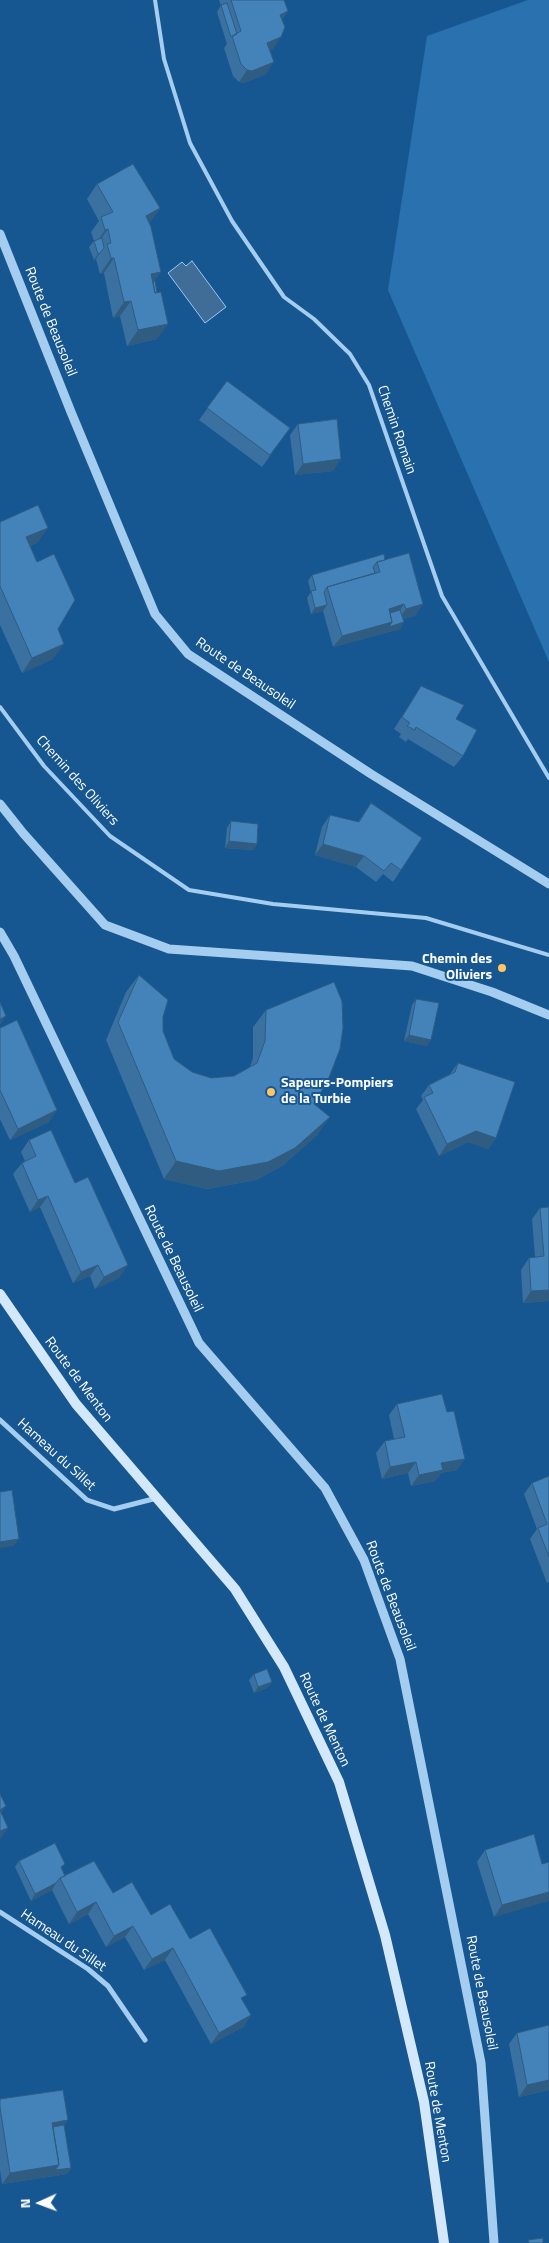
<!DOCTYPE html>
<style>
body{margin:0}
#map{position:relative;width:549px;height:2243px;overflow:hidden;background:#175791;font-family:"Titillium Web",sans-serif}
canvas{display:block}
.north{position:absolute;left:15px;top:2178px;width:50px;height:50px;-webkit-text-stroke:4px #175791;paint-order:stroke;rotate:268deg;font-size:14px;font-weight:700;line-height:20px;text-align:center;color:#fff}
.north::after{content:'';display:block;margin:auto;width:18px;height:22px;background:#fff;clip-path:polygon(50% 0,100% 100%,50% 72%,0 100%)}
</style>
<div id="map">
<canvas width="549" height="2243"></canvas>
<div class="north">N</div>
</div>
<script>
const ctx = document.querySelector('canvas').getContext('2d');
ctx.lineJoin = 'round';
function fill(path, color) {
  ctx.fillStyle = color;
  ctx.fill(path, 'evenodd');
}
function shape(rows) {
  const path = new Path2D();
  for (const r of rows) {
    path.moveTo(r[0], r[1]);
    for (let i = 2; i < r.length; i += 2) path.lineTo(r[i], r[i + 1]);
  }
  return path;
}
function strokePath(path, color, width, dash) {
  ctx.strokeStyle = color;
  ctx.lineWidth = width;
  ctx.lineCap = dash ? 'butt' : 'round';
  ctx.setLineDash(dash || []);
  ctx.stroke(path);
}
function drawText(font, color, halo, rows, align = 'center') {
  ctx.font = font + ' "Titillium Web",sans-serif';
  ctx.lineWidth = 4;
  ctx.setLineDash([]);
  ctx.textBaseline = 'middle';
  ctx.strokeStyle = halo;
  ctx.fillStyle = color;
  for (const [text, x, y, turn = 0] of rows) {
    ctx.save();
    ctx.translate(x, y);
    ctx.rotate((+turn || 0) * Math.PI / 180);
    ctx.textAlign = isNaN(turn) ? turn : align;
    if (halo) ctx.strokeText(text, 0, 0);
    ctx.fillText(text, 0, 0);
    ctx.restore();
  }
}
fill(shape([
 [528,0,549,0,549,662,388,290,427,36]
]), '#2a71af');
const water = shape([
 [192,261,226,307,205,323,168,273,182,262,186,266,192,261]
]);
fill(water, '#406d97');
strokePath(water, '#98c9f2', 1);
strokePath(shape([
 [155,0,164,59,190,143,232,221,284,297,314,319,350,354,369,385,442,596,549,778],
 [0,707,44,766,110,836,189,890,273,904,426,918,549,955]
]), '#a5cdf0', 4);
strokePath(shape([
 [0,1420,87,1500,114,1509,157,1498],
 [0,1912,88,1969,108,1986,145,2040]
]), '#a5cdf0', 5);
strokePath(shape([
 [0,234,71,412,155,614,188,654,371,774,549,884],
 [0,804,23,833,105,925,169,949,412,966,492,992,549,1015],
 [0,932,14,956,199,1343,325,1488,364,1560,400,1659,481,2063,494,2243]
]), '#a5cdf0', 9);
strokePath(shape([
 [0,1294,76,1404,235,1589,284,1667,339,1782,385,1935,424,2102,444,2243]
]), '#d3e8fb', 10);
fill(shape([
 [219,0,284,0,288,11,282,19,273,49,269,50,266,74,244,83,239,82,233,76,224,48,227,44,217,12,221,5],
 [97,184,160,208,149,223,155,281,157,339,127,346,120,316,113,318,104,273,100,274,96,259,94,260,89,247,94,241,91,232,99,221,87,199],
 [227,381,290,428,262,467,199,420],
 [298,424,333,471,295,475,290,435],
 [0,522,37,543,30,546,58,629,53,659,22,673,0,625],
 [385,560,415,616,403,619,404,622,400,629,333,647,323,611,311,614,307,598,311,592,308,581,312,575],
 [421,686,456,719,463,756,454,767,408,739,406,742,399,737,401,734,394,729],
 [371,803,422,838,393,882,383,874,376,882,356,867,315,855,322,827,330,815,358,822],
 [231,821,257,844,253,850,225,848,227,828],
 [139,975,163,1017,163,1031,174,1059,192,1072,211,1078,234,1076,250,1067,253,1058,253,1027,266,1010,314,1104,318,1134,282,1166,256,1180,207,1189,164,1179,106,1040,126,992],
 [416,999,427,1046,404,1041,412,1005],
 [0,1028,49,1122,10,1140,0,1119],
 [458,1063,496,1138,488,1149,468,1142,439,1156,416,1109,423,1100,421,1096,429,1085,450,1074],
 [29,1140,75,1183,120,1277,95,1289,90,1276,73,1283,40,1207,30,1212,13,1174,22,1163,25,1161,21,1152],
 [549,1207,549,1301,523,1303,521,1270,529,1258,535,1257,532,1219,540,1208],
 [397,1404,457,1470,441,1473,435,1481,411,1486,408,1473,382,1479,376,1453,385,1441,394,1439,389,1415],
 [549,1476,549,1582,547,1583,530,1539,537,1529,524,1494,532,1483],
 [254,1674,272,1682,267,1688,254,1693,249,1680],
 [485,1850,542,1864,494,1917,477,1862],
 [19,1861,62,1869,65,1876,113,1893,190,1939,243,2001,251,2015,243,2027,211,2044,165,1960,144,1970,125,1937,106,1947,88,1914,69,1924,52,1890,31,1901,15,1867],
 [517,2033,549,2090,519,2097,509,2044],
 [0,2099,64,2125,71,2168,67,2174,2,2184,0,2170]
]), '#3a71a0');
fill(shape([
 [288,11,279,22,280,15],
 [281,37,273,49,259,55,267,43],
 [274,62,266,74,244,83,239,82,247,70],
 [160,208,149,224,146,216],
 [108,229,97,244,95,245,105,230],
 [100,253,96,259,94,260,98,254],
 [111,258,114,258,104,273,100,274],
 [161,272,150,287,151,274],
 [131,301,120,316,113,318,124,302],
 [168,324,157,339,127,346,138,330],
 [341,459,333,471,295,475,303,464],
 [48,528,37,543,16,553,26,537],
 [404,604,396,616,386,619,389,609],
 [423,604,415,616,397,621,406,609],
 [327,605,323,611,311,614,315,608],
 [392,622,404,622,400,629,333,647,342,636],
 [64,644,53,659,22,673,32,658],
 [229,841,257,844,253,850,225,848],
 [323,844,364,856,356,867,315,855],
 [6,1016,0,1025,0,1019],
 [409,1035,431,1040,427,1046,404,1041],
 [57,1110,49,1122,10,1140,18,1129],
 [330,1117,318,1134,282,1166,256,1180,207,1189,164,1179,176,1161],
 [476,1131,496,1138,488,1149,468,1142,439,1156,447,1144],
 [48,1196,40,1207,30,1212,38,1200],
 [98,1265,90,1276,73,1283,81,1272],
 [128,1265,120,1277,95,1289,104,1277],
 [549,1290,549,1301,523,1303,531,1291],
 [465,1459,457,1470,441,1473,435,1481,411,1486,419,1475,441,1463],
 [416,1462,408,1473,382,1479,390,1467],
 [19,1539,14,1546,0,1548,0,1542],
 [272,1682,267,1688,254,1693,258,1687],
 [6,1806,0,1815,0,1810],
 [8,1828,0,1839,0,1840,0,1831],
 [56,1883,52,1890,31,1901,35,1894],
 [549,1892,549,1901,494,1917,502,1905],
 [96,1902,88,1914,69,1924,77,1912],
 [133,1926,125,1937,106,1947,114,1936],
 [173,1948,165,1960,144,1970,152,1959],
 [251,2015,243,2027,211,2044,219,2033],
 [549,2080,549,2090,519,2097,527,2085],
 [68,2120,60,2132,49,2133,52,2123],
 [59,2165,71,2168,67,2174,2,2184,10,2173]
]), '#305c82');
const building = shape([
 [231,0,284,0,288,11,280,15,285,27,281,37,267,43,274,62,252,71,247,70,241,64,232,36,241,31,231,0],
 [227,3,237,34,231,37,221,5,227,3],
 [133,164,160,208,146,216,151,227,161,272,151,274,155,293,161,292,168,324,138,330,131,301,124,302,114,258,111,258,107,244,111,243,108,229,105,230,101,217,113,212,97,184,133,164],
 [102,238,104,248,100,253,98,254,94,241,102,238],
 [155,281,157,292,155,293,153,282,155,281],
 [227,381,290,428,270,455,207,408,227,381],
 [337,419,341,459,303,464,298,424,337,419],
 [38,505,48,528,26,537,37,562,54,554,75,600,58,629,64,644,32,658,0,586,0,522,38,505],
 [409,553,423,604,406,609,404,604,389,609,392,622,342,636,327,587,380,572,377,562,409,553],
 [384,554,385,560,377,562,373,567,375,573,327,587,324,592,327,605,315,608,311,591,316,590,312,575,384,554],
 [400,610,404,622,389,627,392,622,390,613,400,610],
 [421,686,464,705,456,719,477,730,463,756,416,727,415,730,407,726,410,723,402,717,421,686],
 [371,803,422,838,401,870,391,863,384,871,364,856,323,844,330,815,359,822,371,803],
 [231,821,258,824,257,844,229,841,231,821],
 [139,975,168,1000,163,1017,163,1031,174,1059,192,1072,211,1078,234,1076,257,1063,265,1041,266,1010,334,982,342,1001,343,1028,340,1049,328,1080,314,1104,330,1117,295,1148,268,1162,219,1171,176,1161,118,1022,139,975],
 [416,999,439,1003,431,1040,409,1035,416,999],
 [0,1002,6,1016,0,1019,0,1002],
 [17,1020,57,1110,18,1129,0,1090,0,1028,17,1020],
 [458,1063,515,1082,496,1138,476,1131,447,1144,424,1097,433,1093,429,1085,455,1072,458,1063],
 [51,1130,75,1183,88,1177,128,1265,104,1277,98,1265,81,1272,48,1196,38,1200,22,1163,36,1156,29,1140,51,1130],
 [549,1207,549,1290,531,1291,529,1258,544,1256,540,1208,549,1207],
 [442,1394,447,1412,454,1411,465,1459,441,1463,443,1470,419,1475,416,1462,390,1467,385,1441,405,1437,397,1404,442,1394],
 [549,1476,549,1557,538,1528,547,1524,532,1483,549,1476],
 [12,1490,19,1539,0,1542,0,1492,12,1490],
 [267,1669,272,1682,258,1687,254,1674,267,1669],
 [0,1794,6,1806,0,1810,0,1794],
 [0,1810,8,1828,0,1831,0,1810],
 [534,1834,542,1864,549,1862,549,1892,502,1905,485,1850,534,1834],
 [55,1843,65,1864,61,1867,65,1876,60,1878,56,1883,35,1894,19,1861,55,1843],
 [94,1861,113,1893,132,1882,151,1915,170,1904,190,1939,210,1928,247,1995,241,1998,251,2015,219,2033,173,1948,152,1959,133,1926,114,1936,96,1902,77,1912,60,1878,94,1861],
 [549,2025,549,2080,527,2085,517,2033,549,2025],
 [63,2090,68,2120,52,2123,59,2165,10,2173,0,2107,0,2099,63,2090],
 [64,2125,71,2168,55,2170,59,2165,53,2127,64,2125],
 [543,2238,543,2243,529,2243,528,2240,543,2238]
]);
fill(building, '#4483ba');
strokePath(building, '#305c82', 1);
for (const [x, y, r, color] of [
 [502,968,5,"#ffc564"],
 [271,1092,5,"#ffc564"]
]) {
  const dot = new Path2D();
  dot.arc(x, y, r, 0, 2 * Math.PI);
  ctx.fillStyle = color;
  ctx.fill(dot);
  strokePath(dot, '#175791', 2);
}
drawText('14px', '#fff', '#175791', [
 ["Route de Beausoleil",50,322,68],
 ["Chemin Romain",396,430,71],
 ["Route de Beausoleil",245,674,34],
 ["Chemin des Oliviers",77,781,48],
 ["Route de Beausoleil",173,1259,64],
 ["Route de Menton",78,1380,53],
 ["Hameau du Sillet",56,1455,42],
 ["Route de Beausoleil",390,1596,69],
 ["Route de Menton",324,1720,65],
 ["Hameau du Sillet",63,1941,34],
 ["Route de Beausoleil",481,1993,79],
 ["Route de Menton",437,2112,80]
]);
drawText('bold 14px', '#fff', '#175791', [
 ["Chemin des",492,960],
 ["Oliviers",492,976],
 ["Sapeurs-Pompiers",281,1084,"left"],
 ["de la Turbie",281,1100,"left"]
], 'right');
</script>
